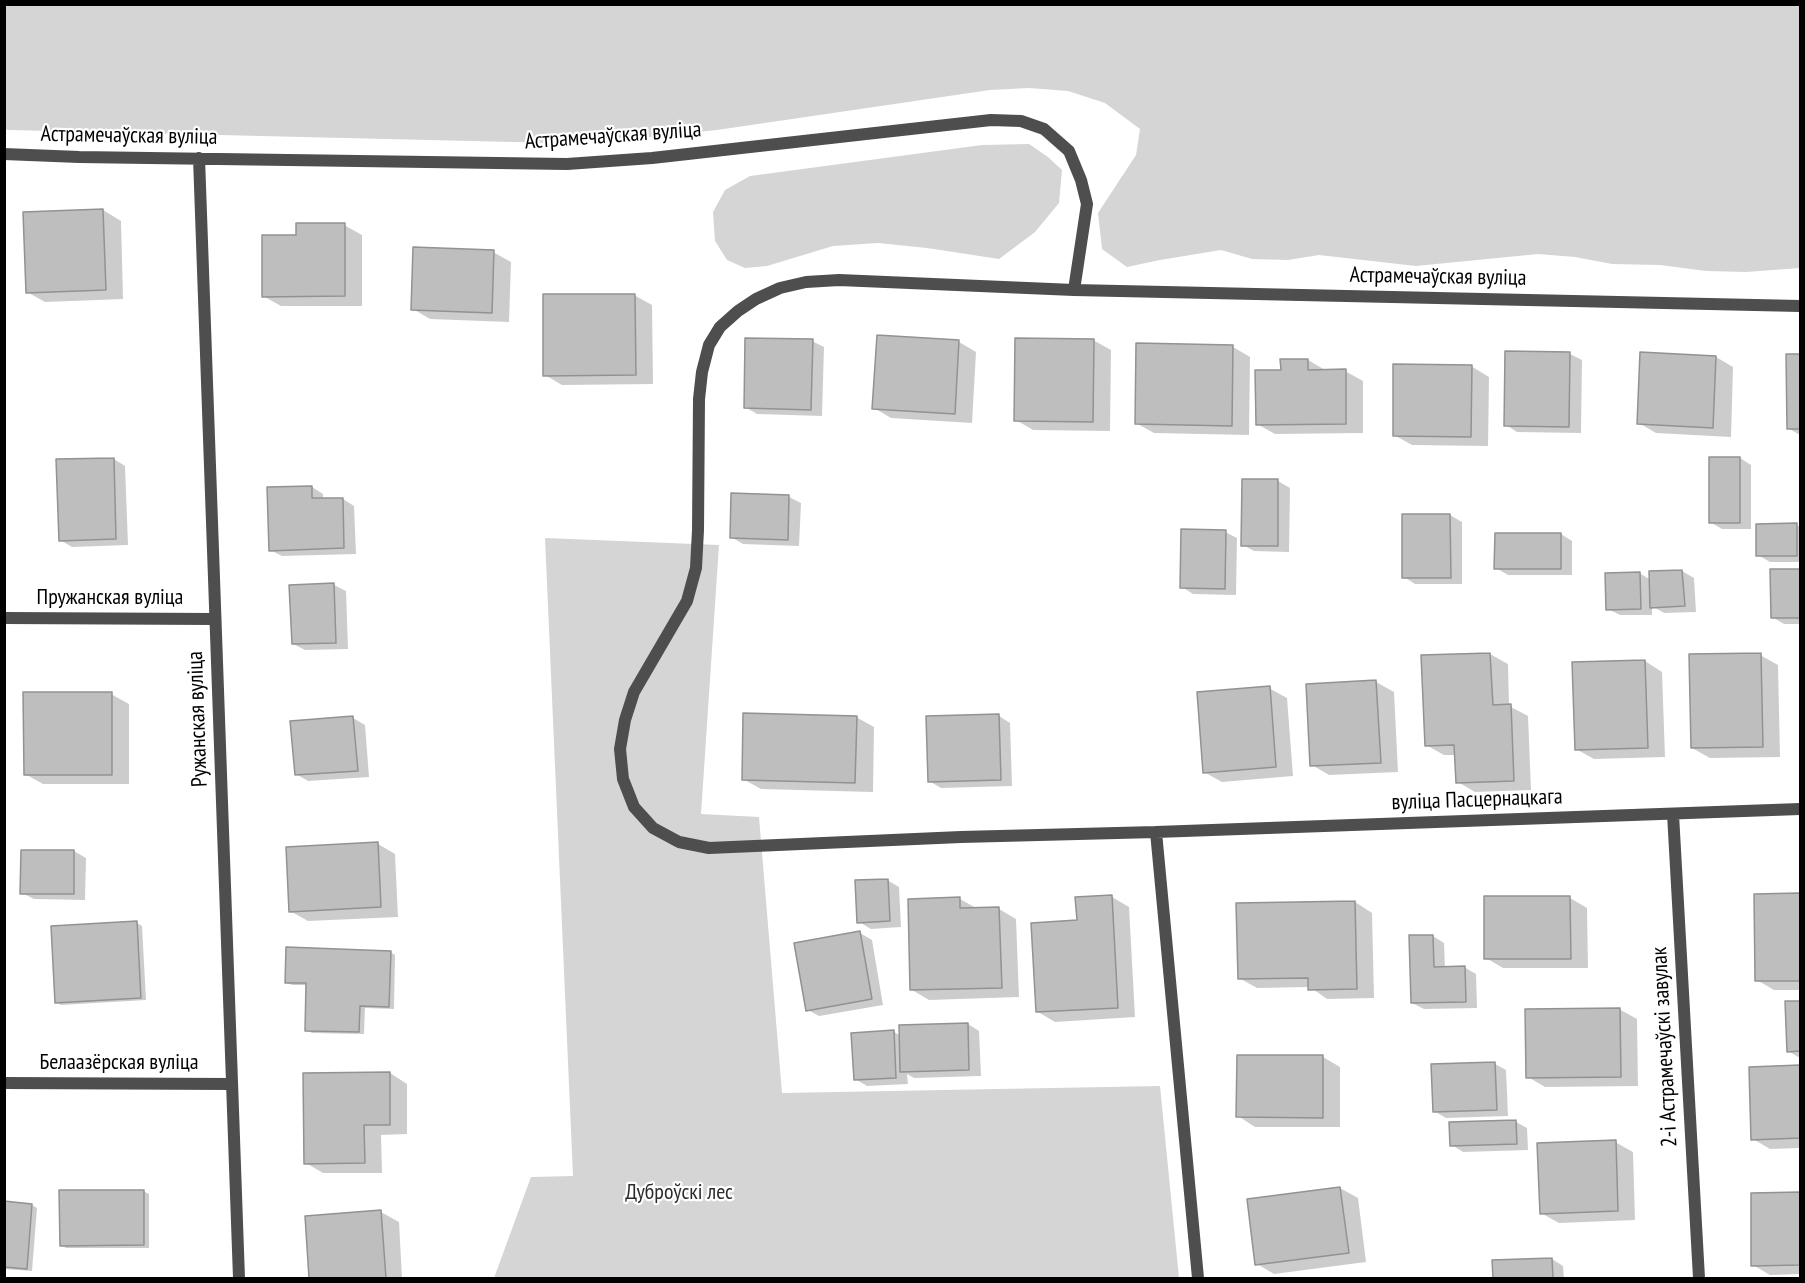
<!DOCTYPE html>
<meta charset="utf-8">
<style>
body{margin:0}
#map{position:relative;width:1805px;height:1283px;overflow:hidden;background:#fff;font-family:"PT Sans Narrow",sans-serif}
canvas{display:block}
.frame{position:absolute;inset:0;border:6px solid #000;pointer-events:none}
</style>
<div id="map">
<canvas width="1805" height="1283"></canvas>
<div class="frame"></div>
</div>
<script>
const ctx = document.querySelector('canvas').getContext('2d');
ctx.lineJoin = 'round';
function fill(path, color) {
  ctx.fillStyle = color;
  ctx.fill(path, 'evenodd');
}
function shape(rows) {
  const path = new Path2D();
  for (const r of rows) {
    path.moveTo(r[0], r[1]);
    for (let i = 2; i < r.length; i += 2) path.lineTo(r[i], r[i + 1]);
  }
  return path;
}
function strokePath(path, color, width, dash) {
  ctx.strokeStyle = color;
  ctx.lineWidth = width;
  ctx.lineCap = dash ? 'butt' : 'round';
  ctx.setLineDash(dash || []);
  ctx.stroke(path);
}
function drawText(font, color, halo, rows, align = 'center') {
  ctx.font = font + ' "PT Sans Narrow",sans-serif';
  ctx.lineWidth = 4.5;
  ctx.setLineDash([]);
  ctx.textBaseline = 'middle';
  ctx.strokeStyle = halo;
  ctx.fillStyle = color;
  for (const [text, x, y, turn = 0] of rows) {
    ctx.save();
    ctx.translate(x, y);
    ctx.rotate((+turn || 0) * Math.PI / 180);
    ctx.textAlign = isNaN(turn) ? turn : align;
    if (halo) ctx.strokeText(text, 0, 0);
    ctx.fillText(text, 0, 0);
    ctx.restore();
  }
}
fill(shape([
 [4,5,1800,5,1800,268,1746,272,1706,271,1660,265,1612,264,1575,257,1538,254,1416,266,1319,255,1288,260,1252,259,1221,250,1160,260,1127,267,1102,249,1098,213,1136,155,1140,129,1105,103,1068,91,1029,88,990,90,717,130,613,141,555,143,9,130,4,129],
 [1029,144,1048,157,1062,170,1059,203,1035,232,999,259,927,248,878,243,833,246,767,266,745,268,727,260,715,241,713,212,725,190,750,176,982,145],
 [545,538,719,545,701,814,759,817,782,1093,1160,1086,1179,1278,494,1278,531,1177,573,1176]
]), '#d5d5d5');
fill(shape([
 [103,210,121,221,123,299,45,302,27,292],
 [344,225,362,235,362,306,281,306,263,296,297,236],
 [493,252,511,262,509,322,430,319,413,309],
 [634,295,652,305,653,384,562,385,545,375],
 [1093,340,1111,350,1110,431,1033,430,1016,420],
 [812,341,824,347,822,416,757,414,745,407],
 [959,342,976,352,972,423,891,418,874,408],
 [1233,347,1250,357,1249,435,1154,433,1136,423],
 [1507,353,1570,354,1582,360,1581,433,1517,432,1506,425],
 [1788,355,1800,355,1800,435,1788,428],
 [1716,357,1733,367,1731,437,1656,433,1639,423],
 [1308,360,1325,370,1345,371,1363,381,1363,433,1275,434,1257,424,1282,372],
 [1471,366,1489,377,1488,446,1412,445,1394,435],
 [1740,458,1751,465,1751,529,1722,529,1710,522],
 [114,459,125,466,128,545,72,547,60,540],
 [1278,481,1290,488,1289,552,1254,551,1243,545],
 [312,487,323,494,323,500,343,499,354,506,356,554,282,556,270,550],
 [732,494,789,497,801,503,799,546,743,544,731,537],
 [1404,515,1450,515,1462,522,1462,584,1415,584,1404,577],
 [1797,525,1800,527,1800,562,1770,562,1758,555],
 [1225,532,1237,538,1236,595,1193,594,1182,587],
 [1561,534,1572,541,1572,575,1508,575,1496,568],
 [1800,570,1800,624,1784,624,1772,617,1772,571],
 [1682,571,1694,578,1696,612,1664,613,1652,606,1652,615,1620,615,1608,609,1639,573,1651,580,1651,572],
 [334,585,346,591,348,649,305,650,293,644],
 [1490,654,1508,664,1509,706,1528,716,1531,790,1475,792,1458,782,1456,755,1444,755,1426,745],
 [1760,655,1778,665,1780,757,1710,758,1692,748],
 [1645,661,1662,672,1665,757,1594,759,1576,749],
 [1376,682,1394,692,1398,772,1329,775,1312,765],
 [1269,688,1287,698,1293,776,1222,782,1204,772],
 [111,694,129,704,129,784,43,784,25,774],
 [999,716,1010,723,1012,786,941,788,929,781],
 [856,717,874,727,873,792,761,789,743,779],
 [353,718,365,725,369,777,308,781,296,774],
 [378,844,395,854,398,917,308,921,290,911],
 [74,851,86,858,85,900,34,899,22,893],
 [887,880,899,887,901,927,871,929,859,922],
 [1800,895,1800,990,1774,990,1757,980,1756,896],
 [1112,897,1129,907,1135,1017,1055,1022,1038,1012,1079,922],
 [1570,898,1587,908,1588,968,1503,968,1486,958],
 [960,899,978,909,999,909,1016,919,1019,997,929,1000,912,990],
 [1355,902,1372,913,1374,998,1327,999,1310,987,1257,988,1239,978],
 [137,923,142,926,146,1000,61,1005,56,1002],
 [860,933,872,940,883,1005,819,1016,808,1010],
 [1433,936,1444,943,1445,968,1464,967,1476,974,1477,1008,1424,1009,1412,1003],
 [390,952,395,955,394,1009,365,1008,364,1034,312,1033,307,1030,308,985,292,985,286,982],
 [1800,1002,1800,1058,1788,1051,1787,1003],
 [1619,1009,1637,1019,1638,1086,1545,1087,1528,1077],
 [968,1024,979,1031,981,1076,914,1078,907,1074,908,1084,867,1086,855,1079,894,1032,901,1036],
 [1323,1057,1340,1067,1340,1127,1255,1127,1238,1116],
 [1495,1064,1506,1070,1508,1116,1446,1118,1434,1111],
 [1800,1067,1800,1148,1770,1149,1753,1139,1750,1068],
 [390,1073,407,1084,407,1134,381,1135,382,1173,323,1173,306,1163],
 [1516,1122,1527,1128,1528,1150,1463,1152,1452,1145],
 [1615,1142,1633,1152,1635,1220,1559,1223,1541,1213],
 [1340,1188,1358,1198,1366,1262,1274,1274,1257,1264],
 [143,1191,149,1194,149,1248,66,1248,61,1245],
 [1752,1194,1800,1194,1800,1274,1770,1275,1753,1265],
 [4,1203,32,1205,37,1208,32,1271,4,1269],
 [381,1212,399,1222,402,1278,311,1278,307,1217],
 [1552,1259,1563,1266,1564,1278,1494,1278,1494,1262]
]), '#0003');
const building = shape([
 [103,209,106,290,26,293,23,212,103,209],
 [296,223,345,223,345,296,262,297,262,235,296,235,296,223],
 [413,247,494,250,492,313,411,310,413,247],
 [543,294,635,294,636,375,543,376,543,294],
 [877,335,959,340,955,414,872,409,877,335],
 [745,338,813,339,811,410,744,408,745,338],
 [1015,338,1094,339,1093,422,1014,421,1015,338],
 [1136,343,1233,345,1232,426,1135,424,1136,343],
 [1505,351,1570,352,1569,427,1504,426,1505,351],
 [1640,352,1716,356,1713,428,1637,424,1640,352],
 [1786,354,1800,354,1800,429,1787,429,1786,354],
 [1280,359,1308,359,1308,370,1346,369,1346,424,1256,425,1255,370,1281,370,1280,359],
 [1393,364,1472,365,1471,437,1393,436,1393,364],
 [1709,457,1740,457,1740,523,1709,523,1709,457],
 [114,458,116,539,59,541,56,459,114,458],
 [1242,479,1278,479,1278,546,1241,546,1242,479],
 [312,486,312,498,343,498,344,548,269,551,267,487,312,486],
 [731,493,789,495,788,540,730,538,731,493],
 [1402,514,1450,514,1451,578,1402,578,1402,514],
 [1797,523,1797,556,1756,556,1756,524,1797,523],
 [1181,529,1226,530,1225,589,1180,588,1181,529],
 [1495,533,1561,533,1561,569,1494,569,1495,533],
 [1770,569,1800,569,1800,618,1771,618,1770,569],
 [1682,570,1685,606,1650,608,1649,571,1682,570],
 [1640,572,1641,609,1606,610,1605,573,1640,572],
 [334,583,336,643,292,644,289,585,334,583],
 [1490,653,1493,705,1511,704,1514,781,1456,783,1454,745,1425,746,1421,655,1490,653],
 [1761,653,1763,747,1691,748,1689,654,1761,653],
 [1645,660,1648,748,1575,750,1572,662,1645,660],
 [1376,680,1381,763,1310,766,1306,684,1376,680],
 [1270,686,1276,767,1203,773,1197,692,1270,686],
 [23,692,112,692,112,775,24,775,23,692],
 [743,713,857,716,855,783,742,780,743,713],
 [999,714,1001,780,928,782,926,716,999,714],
 [353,716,358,771,295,775,290,721,353,716],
 [378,842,381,907,289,912,286,847,378,842],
 [21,850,74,850,74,894,20,894,21,850],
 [888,879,890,921,857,923,855,880,888,879],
 [1800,893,1800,981,1755,981,1754,894,1800,893],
 [1112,895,1118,1008,1036,1012,1031,923,1077,920,1075,897,1112,895],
 [1484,896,1570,896,1571,959,1484,959,1484,896],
 [960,897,960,908,999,907,1002,988,910,990,908,899,960,897],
 [1355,901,1357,989,1308,990,1308,978,1238,979,1236,903,1355,901],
 [137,921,141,998,55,1003,51,926,137,921],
 [860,931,872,999,806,1011,794,943,860,931],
 [1409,935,1433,935,1434,967,1465,966,1466,1002,1411,1003,1409,935],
 [286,947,391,951,389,1007,360,1006,359,1032,305,1031,306,983,285,983,286,947],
 [1785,1001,1800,1001,1800,1051,1787,1052,1785,1001],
 [1620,1008,1621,1077,1526,1078,1525,1009,1620,1008],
 [968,1023,969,1070,900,1072,899,1025,968,1023],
 [894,1030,896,1078,854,1080,851,1033,894,1030],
 [1237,1055,1323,1055,1323,1118,1236,1117,1237,1055],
 [1495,1062,1497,1110,1433,1112,1431,1064,1495,1062],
 [1800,1065,1800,1138,1751,1140,1749,1067,1800,1065],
 [390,1072,390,1125,364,1125,365,1163,304,1164,303,1073,390,1072],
 [1516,1120,1517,1144,1450,1146,1449,1122,1516,1120],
 [1616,1140,1618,1211,1540,1214,1537,1143,1616,1140],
 [1340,1187,1349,1253,1255,1265,1247,1199,1340,1187],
 [59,1190,144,1190,144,1245,60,1246,59,1190],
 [1800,1192,1800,1265,1751,1266,1751,1193,1800,1192],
 [4,1201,32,1204,27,1269,4,1267,4,1201],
 [381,1210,386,1278,309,1278,305,1216,381,1210],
 [1552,1258,1553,1278,1493,1278,1492,1260,1552,1258]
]);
fill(building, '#bebebe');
strokePath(building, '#929292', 1.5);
strokePath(shape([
 [4,154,79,157,567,164,652,158,991,120,1021,121,1044,129,1069,151,1081,180,1087,204,1074,290],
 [199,158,239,1278],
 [1800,306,1074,290,839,280,806,282,780,288,756,299,738,311,720,327,709,345,702,372,699,399,698,530,696,568,687,601,634,692,625,720,620,749,623,779,634,807,653,828,679,842,709,848,961,837,1156,832,1800,809],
 [4,618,215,619],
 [1673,814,1699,1278],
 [1156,832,1198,1278],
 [4,1083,232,1084]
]), '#4e4e4e', 12);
drawText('22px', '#000', '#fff', [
 ["Астрамечаўская вуліца",129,136,1],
 ["Астрамечаўская вуліца",613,136,-4],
 ["Астрамечаўская вуліца",1438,277,1],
 ["Пружанская вуліца",110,598],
 ["Ружанская вуліца",198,719,-92],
 ["вуліца Пасцернацкага",1477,800,-2],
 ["2-і Астрамечаўскі завулак",1665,1047,-93],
 ["Белаазёрская вуліца",119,1063]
]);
drawText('22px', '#2c2c2c', '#fff', [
 ["Дуброўскі лес",679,1193]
]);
</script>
